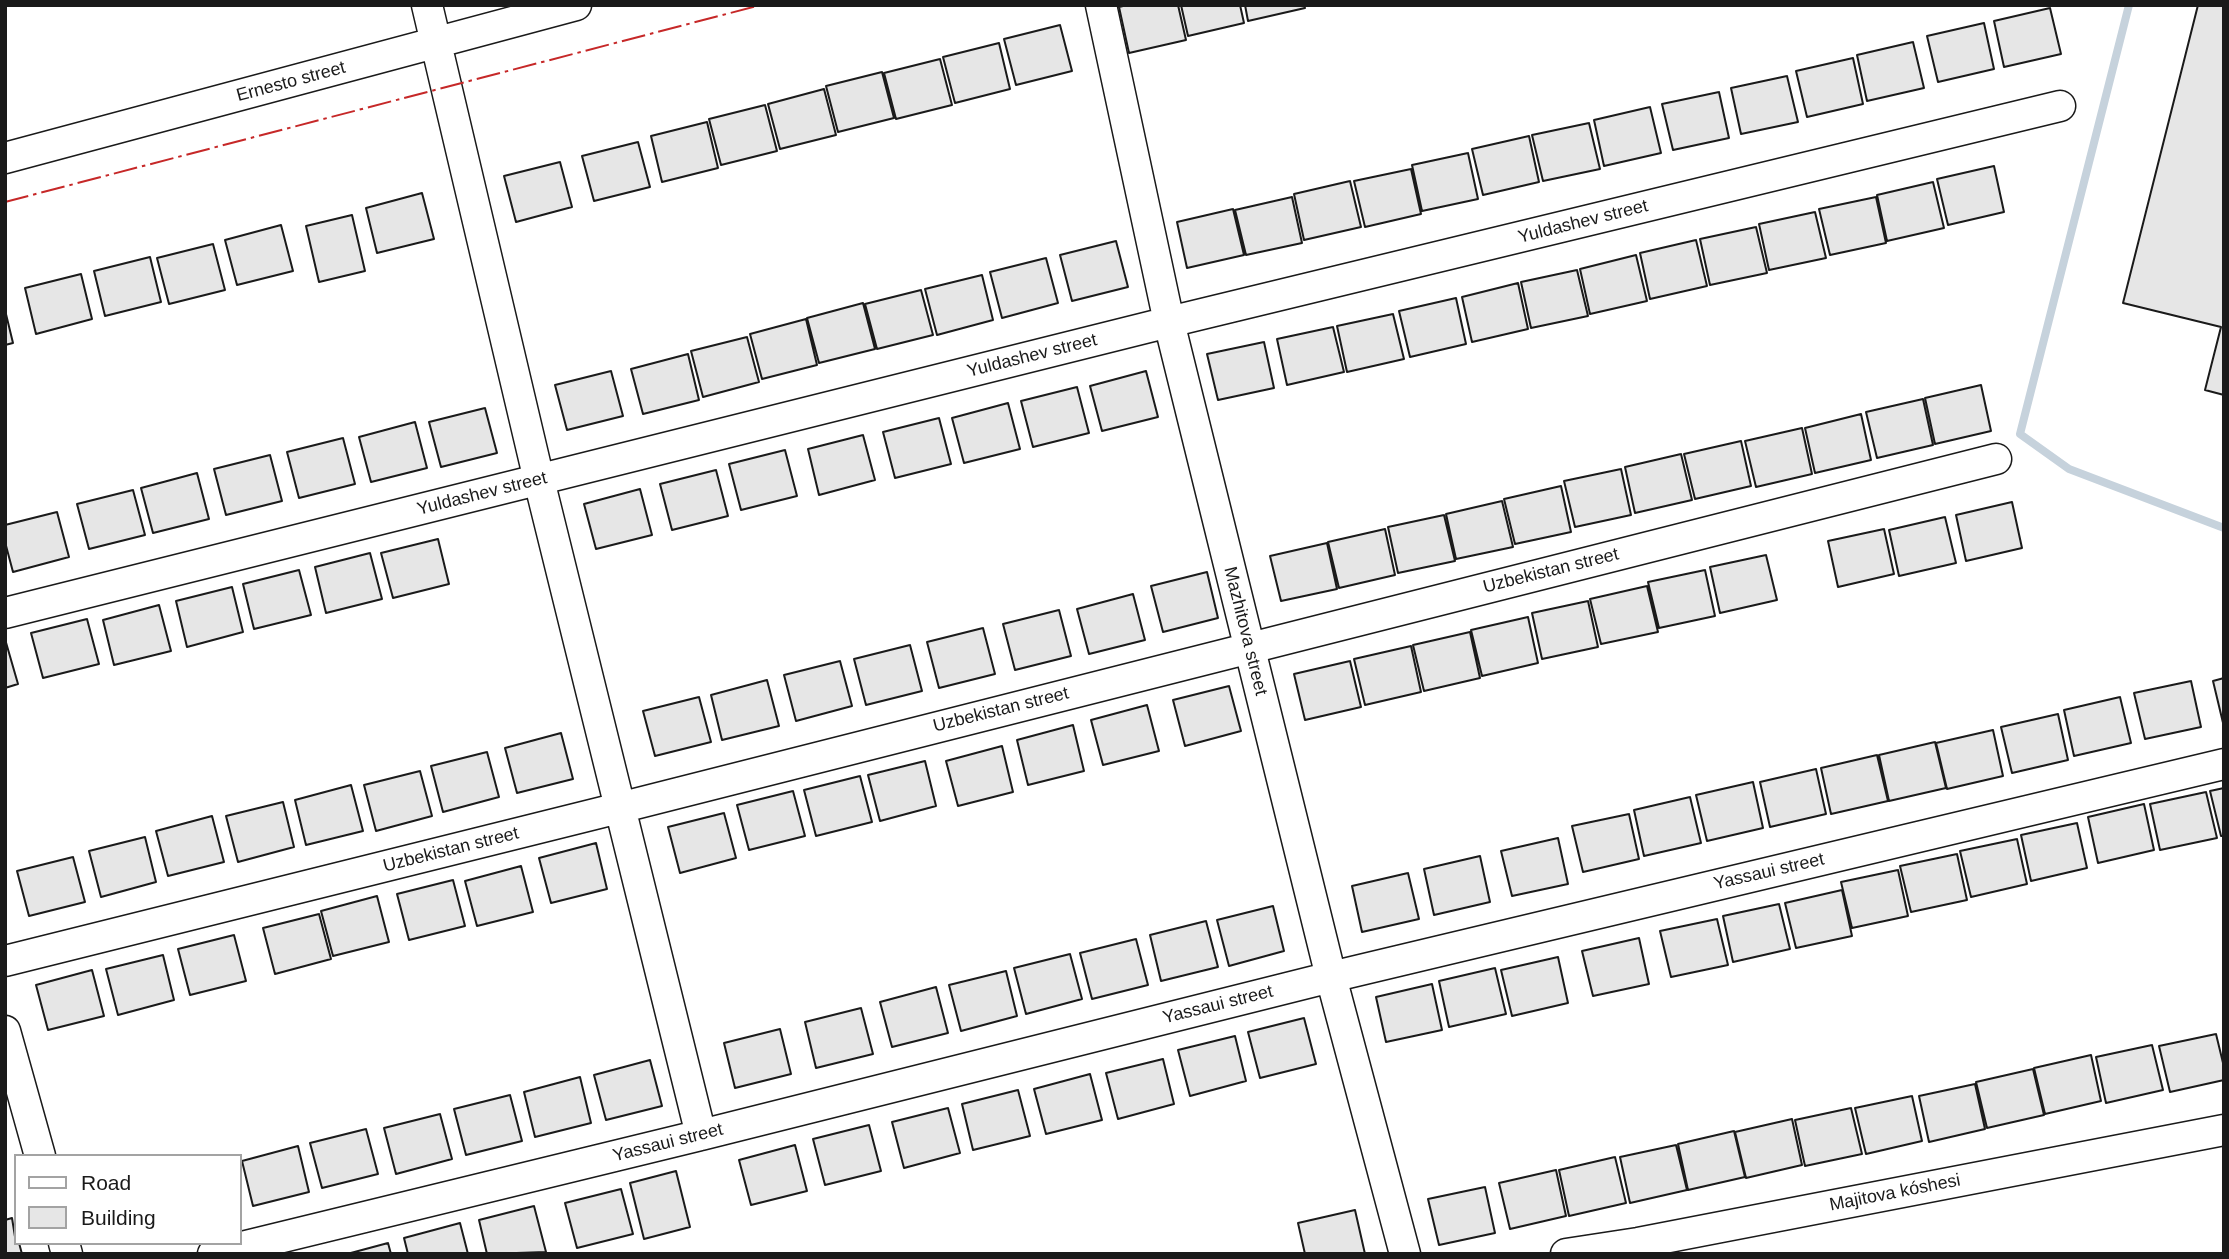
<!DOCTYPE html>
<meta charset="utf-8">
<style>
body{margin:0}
#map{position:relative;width:2229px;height:1259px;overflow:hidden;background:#fff;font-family:Helvetica,sans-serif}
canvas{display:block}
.frame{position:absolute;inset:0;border:7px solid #1a1a1a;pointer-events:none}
.legend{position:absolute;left:14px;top:1154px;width:228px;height:91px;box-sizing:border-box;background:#fff;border:2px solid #a3a3a3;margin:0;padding:9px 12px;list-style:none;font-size:21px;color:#1a1a1a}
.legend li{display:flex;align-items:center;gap:14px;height:35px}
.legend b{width:35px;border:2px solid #a3a3a3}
</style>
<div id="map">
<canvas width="2229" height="1259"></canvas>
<div class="frame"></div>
<ul class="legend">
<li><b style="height:9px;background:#fff"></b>Road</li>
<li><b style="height:19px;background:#e6e6e6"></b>Building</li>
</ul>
</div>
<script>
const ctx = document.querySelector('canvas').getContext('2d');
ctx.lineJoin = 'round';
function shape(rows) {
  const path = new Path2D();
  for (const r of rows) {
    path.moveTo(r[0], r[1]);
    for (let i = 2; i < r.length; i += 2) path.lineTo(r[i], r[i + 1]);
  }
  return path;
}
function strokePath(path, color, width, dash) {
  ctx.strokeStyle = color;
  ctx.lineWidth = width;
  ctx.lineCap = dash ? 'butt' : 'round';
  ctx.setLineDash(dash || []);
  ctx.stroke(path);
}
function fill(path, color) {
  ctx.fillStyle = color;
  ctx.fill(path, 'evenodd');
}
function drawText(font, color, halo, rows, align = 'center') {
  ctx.font = font + ' Helvetica,sans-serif';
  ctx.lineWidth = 5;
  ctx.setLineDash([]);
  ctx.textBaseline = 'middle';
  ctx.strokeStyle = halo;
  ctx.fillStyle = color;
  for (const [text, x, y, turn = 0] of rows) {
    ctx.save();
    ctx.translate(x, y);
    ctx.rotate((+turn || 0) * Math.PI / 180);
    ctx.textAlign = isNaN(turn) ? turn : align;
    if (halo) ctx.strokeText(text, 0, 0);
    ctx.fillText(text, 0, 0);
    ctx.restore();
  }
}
strokePath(shape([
 [2129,5,2020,434,2069,469,2224,528]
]), '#c6d2dc', 8);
const building = shape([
 [1127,5,1178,5,1186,40,1129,53,1119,7,1127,5],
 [1181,5,1240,5,1244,23,1188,36,1181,5],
 [1245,5,1304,5,1305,8,1248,21,1245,5],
 [2198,5,2224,5,2224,395,2205,390,2221,327,2123,303,2198,5],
 [2050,8,2061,54,2004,67,1994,21,2050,8],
 [1984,23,1994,69,1938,82,1927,36,1984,23],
 [1060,25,1072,71,1016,85,1004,39,1060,25],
 [1913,42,1924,88,1867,101,1857,55,1913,42],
 [999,43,1010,89,955,103,943,57,999,43],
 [1853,58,1863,104,1807,117,1796,71,1853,58],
 [940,59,952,105,896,119,884,73,940,59],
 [882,72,894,118,838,132,826,86,882,72],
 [1787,76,1798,122,1741,134,1731,88,1787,76],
 [824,89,836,135,780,149,768,104,824,89],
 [1719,92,1729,138,1673,150,1662,104,1719,92],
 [765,105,777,151,721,165,709,119,765,105],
 [1650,107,1661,153,1604,166,1594,120,1650,107],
 [707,122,718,168,662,182,651,136,707,122],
 [1589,123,1600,169,1543,181,1532,135,1589,123],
 [1529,136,1539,182,1483,195,1472,149,1529,136],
 [638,142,650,187,594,201,582,156,638,142],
 [1468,153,1478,199,1422,211,1412,165,1468,153],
 [560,162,572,207,516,222,504,176,560,162],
 [1994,166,2004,212,1948,225,1937,179,1994,166],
 [1411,169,1421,214,1365,227,1354,181,1411,169],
 [1350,181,1361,227,1304,240,1294,194,1350,181],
 [1933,182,1944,228,1887,241,1877,195,1933,182],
 [422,193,434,239,377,253,366,208,422,193],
 [1292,197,1302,243,1246,255,1235,210,1292,197],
 [1876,197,1886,243,1830,255,1819,209,1876,197],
 [1233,209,1244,255,1187,268,1177,222,1233,209],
 [1815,212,1826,258,1769,270,1759,224,1815,212],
 [352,215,365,271,319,282,306,226,352,215],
 [281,225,293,271,237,285,225,240,281,225],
 [1756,227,1767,273,1710,285,1700,239,1756,227],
 [1696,240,1707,286,1650,299,1640,253,1696,240],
 [1116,241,1128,287,1072,301,1060,255,1116,241],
 [213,244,225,290,169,304,157,258,213,244],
 [1636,255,1647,301,1590,314,1580,269,1636,255],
 [150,257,161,302,105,316,94,271,150,257],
 [1046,258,1058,303,1002,318,990,272,1046,258],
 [1577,270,1588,316,1531,328,1521,282,1577,270],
 [81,274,92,319,36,334,25,288,81,274],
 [982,275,993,320,937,335,925,289,982,275],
 [1518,283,1528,329,1472,342,1462,297,1518,283],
 [921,290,933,335,877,349,865,304,921,290],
 [1456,298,1466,344,1410,357,1399,311,1456,298],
 [863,303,875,349,819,363,807,318,863,303],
 [5,310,13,343,5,345,5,310],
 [1393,314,1404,359,1347,372,1337,326,1393,314],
 [806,319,817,365,762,379,750,334,806,319],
 [1333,327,1344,372,1287,385,1277,339,1333,327],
 [747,337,759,382,703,397,691,351,747,337],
 [1264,342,1274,388,1218,400,1207,354,1264,342],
 [688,354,699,400,643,414,631,369,688,354],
 [611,371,623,416,567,430,555,385,611,371],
 [1146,371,1158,417,1102,431,1090,386,1146,371],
 [1981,385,1991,431,1935,444,1925,398,1981,385],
 [1077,387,1089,433,1033,447,1021,401,1077,387],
 [1923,399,1933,445,1877,458,1866,412,1923,399],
 [1008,403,1020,449,964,463,952,418,1008,403],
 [485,408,497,453,441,467,429,422,485,408],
 [1861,414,1871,460,1815,473,1805,428,1861,414],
 [939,418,951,464,895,478,883,432,939,418],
 [415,422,427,468,371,482,359,437,415,422],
 [1802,428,1812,474,1756,487,1745,441,1802,428],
 [863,435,875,480,819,495,808,449,863,435],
 [343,438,355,484,299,498,287,452,343,438],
 [1741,441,1751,486,1695,499,1684,454,1741,441],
 [785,450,797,496,741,510,729,464,785,450],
 [1681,454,1692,500,1635,513,1625,467,1681,454],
 [270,455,282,501,226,515,214,469,270,455],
 [1621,469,1631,515,1575,527,1564,481,1621,469],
 [716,470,728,516,672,530,660,484,716,470],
 [197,473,209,519,153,533,141,488,197,473],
 [1561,486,1571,532,1515,544,1504,499,1561,486],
 [640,489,652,535,596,549,584,504,640,489],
 [133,490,145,535,89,549,77,504,133,490],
 [1502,501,1513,547,1456,559,1446,514,1502,501],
 [2012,502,2022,548,1966,561,1956,515,2012,502],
 [57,512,69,557,13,572,5,542,5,525,57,512],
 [1444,515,1455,561,1398,573,1388,527,1444,515],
 [1945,517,1956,563,1899,576,1889,530,1945,517],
 [1385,529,1395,575,1339,588,1328,542,1385,529],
 [1884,529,1894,574,1838,587,1828,541,1884,529],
 [438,539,449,584,393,598,381,553,438,539],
 [1327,543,1337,589,1281,601,1270,556,1327,543],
 [370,553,382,599,326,613,315,567,370,553],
 [1766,555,1777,600,1720,613,1710,567,1766,555],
 [299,570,311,615,254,629,243,584,299,570],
 [1705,570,1715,616,1659,628,1648,582,1705,570],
 [1207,572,1218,618,1163,632,1151,586,1207,572],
 [1647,586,1658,632,1601,644,1590,599,1647,586],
 [232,587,243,632,187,647,176,601,232,587],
 [1133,594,1145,640,1089,654,1077,609,1133,594],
 [1588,601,1598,647,1542,659,1532,613,1588,601],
 [159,605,171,651,114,665,103,620,159,605],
 [1059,610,1071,656,1015,670,1003,624,1059,610],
 [1528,617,1538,663,1482,676,1471,630,1528,617],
 [87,619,99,664,43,678,31,633,87,619],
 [983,628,995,674,939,688,927,642,983,628],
 [1470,632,1480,678,1424,691,1413,645,1470,632],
 [5,639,18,684,5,688,5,639],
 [910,645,922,691,866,705,854,659,910,645],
 [1411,646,1421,692,1365,705,1354,659,1411,646],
 [840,661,852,706,796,721,784,675,840,661],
 [1350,661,1361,707,1305,720,1294,674,1350,661],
 [2224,678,2224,727,2213,681,2224,678],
 [767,680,779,726,722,740,711,695,767,680],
 [2191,681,2201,727,2145,739,2134,693,2191,681],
 [1229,686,1241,731,1185,746,1173,700,1229,686],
 [699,697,711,742,655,756,643,711,699,697],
 [2120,697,2131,743,2074,756,2064,710,2120,697],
 [1147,705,1159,751,1103,765,1091,720,1147,705],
 [2058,714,2068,760,2012,773,2001,727,2058,714],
 [1073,725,1084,771,1028,785,1017,740,1073,725],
 [1993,730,2003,776,1947,789,1936,743,1993,730],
 [561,733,573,779,517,793,505,748,561,733],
 [1935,742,1946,788,1889,801,1879,755,1935,742],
 [1002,746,1013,792,958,806,946,761,1002,746],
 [487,752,499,797,443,812,431,766,487,752],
 [1877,755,1888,801,1831,814,1821,768,1877,755],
 [925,761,936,806,880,821,868,775,925,761],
 [1816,769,1826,814,1770,827,1760,782,1816,769],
 [420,771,432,816,376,831,364,785,420,771],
 [860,776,872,822,816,836,804,790,860,776],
 [1753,782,1763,828,1707,841,1696,795,1753,782],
 [351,785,363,831,306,845,295,800,351,785],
 [2224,788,2224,836,2221,836,2210,791,2224,788],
 [793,791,805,836,749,850,737,805,793,791],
 [2206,792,2217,838,2160,850,2150,804,2206,792],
 [1690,797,1701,843,1644,856,1634,810,1690,797],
 [283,802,294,847,238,862,226,816,283,802],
 [2144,804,2154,850,2098,863,2088,817,2144,804],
 [724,813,736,858,680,873,668,827,724,813],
 [1629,814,1639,859,1583,872,1572,826,1629,814],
 [212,816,224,862,168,876,156,831,212,816],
 [2077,823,2087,868,2031,881,2021,835,2077,823],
 [145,837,156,882,101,897,89,851,145,837],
 [1558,838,1568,884,1512,896,1501,851,1558,838],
 [2017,839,2027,884,1971,897,1960,851,2017,839],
 [596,843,607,889,551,903,539,858,596,843],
 [1957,854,1967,900,1911,912,1900,866,1957,854],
 [1480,856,1490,902,1434,915,1424,869,1480,856],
 [73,857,85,902,29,916,17,871,73,857],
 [521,866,533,912,477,926,465,881,521,866],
 [1898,870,1908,916,1852,928,1841,882,1898,870],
 [1408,873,1419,919,1362,932,1352,886,1408,873],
 [453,880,465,926,409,940,397,894,453,880],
 [1842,890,1852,936,1796,948,1785,903,1842,890],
 [377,896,389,942,333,956,321,911,377,896],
 [1779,904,1790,949,1733,962,1723,916,1779,904],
 [1273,906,1284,951,1229,966,1217,920,1273,906],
 [319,914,331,959,275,974,263,928,319,914],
 [1717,919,1728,965,1671,977,1660,931,1717,919],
 [1206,921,1218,967,1161,981,1150,935,1206,921],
 [234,935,246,981,190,995,178,949,234,935],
 [1639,938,1649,984,1593,996,1582,951,1639,938],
 [1136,939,1148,985,1092,999,1080,953,1136,939],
 [1070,954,1082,999,1026,1014,1014,968,1070,954],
 [163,955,174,1000,118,1015,106,969,163,955],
 [1558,957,1568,1003,1512,1016,1501,970,1558,957],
 [1495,968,1506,1014,1449,1027,1439,981,1495,968],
 [92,970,104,1016,48,1030,36,985,92,970],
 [1006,971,1017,1016,961,1031,949,985,1006,971],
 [1432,984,1442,1030,1386,1042,1376,997,1432,984],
 [936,987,948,1033,892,1047,880,1002,936,987],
 [861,1008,873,1054,816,1068,805,1022,861,1008],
 [1304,1018,1316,1064,1260,1078,1248,1032,1304,1018],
 [780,1029,791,1074,735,1088,724,1043,780,1029],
 [2216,1034,2224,1067,2224,1080,2170,1092,2159,1046,2216,1034],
 [1235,1036,1246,1081,1190,1096,1178,1050,1235,1036],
 [2152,1045,2163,1090,2106,1103,2096,1057,2152,1045],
 [2091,1055,2101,1101,2045,1114,2034,1068,2091,1055],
 [1163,1059,1174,1104,1118,1119,1106,1073,1163,1059],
 [650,1060,662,1106,606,1120,594,1075,650,1060],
 [2033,1069,2044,1115,1987,1128,1976,1082,2033,1069],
 [1090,1074,1102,1120,1046,1134,1034,1089,1090,1074],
 [580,1077,591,1123,535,1137,524,1092,580,1077],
 [1975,1084,1985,1129,1929,1142,1919,1096,1975,1084],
 [1018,1090,1030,1136,973,1150,962,1104,1018,1090],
 [510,1095,522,1141,466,1155,454,1109,510,1095],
 [1912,1096,1922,1141,1866,1154,1855,1108,1912,1096],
 [948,1108,960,1153,904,1168,892,1122,948,1108],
 [1851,1108,1862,1154,1805,1166,1795,1120,1851,1108],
 [440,1114,452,1159,396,1174,384,1128,440,1114],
 [1792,1119,1802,1165,1746,1178,1735,1132,1792,1119],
 [869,1125,881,1171,825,1185,813,1139,869,1125],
 [366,1129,378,1174,322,1188,310,1143,366,1129],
 [1734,1131,1745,1177,1688,1190,1678,1144,1734,1131],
 [795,1145,807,1191,751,1205,739,1160,795,1145],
 [1676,1145,1687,1190,1630,1203,1620,1157,1676,1145],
 [298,1146,309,1192,253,1206,242,1161,298,1146],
 [1615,1157,1626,1203,1569,1216,1559,1170,1615,1157],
 [1556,1170,1566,1216,1510,1229,1499,1183,1556,1170],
 [676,1171,690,1227,644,1239,630,1183,676,1171],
 [1485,1187,1495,1233,1439,1245,1428,1199,1485,1187],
 [621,1189,633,1234,577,1248,565,1203,621,1189],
 [534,1206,546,1252,487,1254,479,1220,534,1206],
 [1355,1210,1365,1254,1305,1254,1298,1223,1355,1210],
 [12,1218,16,1243,19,1243,22,1254,5,1254,5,1220,12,1218],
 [460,1223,468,1254,408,1254,404,1238,460,1223],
 [388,1243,391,1254,347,1254,388,1243]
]);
fill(building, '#e6e6e6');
strokePath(building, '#1a1a1a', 2);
const minor = shape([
 [427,5,539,480,701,1135],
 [1101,5,1169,322,1331,977,1405,1254],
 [5,158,576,5],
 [5,613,1169,322,2060,106],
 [5,961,619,808,1996,459],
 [5,1031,40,1156],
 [64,1243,67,1254],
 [213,1254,701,1135,1331,977,2224,764],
 [1566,1254,1638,1243,2224,1130]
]);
strokePath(minor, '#1a1a1a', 33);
strokePath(minor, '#fff', 30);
strokePath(shape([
 [5,202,761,5]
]), '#c62828', 2, [24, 5, 3.5, 5]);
drawText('18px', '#1a1a1a', '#fff', [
 ["Ernesto street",291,82,-15],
 ["Yuldashev street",1583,222,-14],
 ["Yuldashev street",1032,356,-14],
 ["Yuldashev street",482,494,-14],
 ["Uzbekistan street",1551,571,-14],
 ["Mazhitova street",1245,631,76],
 ["Uzbekistan street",1001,710,-14],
 ["Uzbekistan street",451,850,-14],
 ["Yassaui street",1769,872,-13],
 ["Yassaui street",1218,1005,-14],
 ["Yassaui street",668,1143,-14],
 ["Majitova kóshesi",1895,1193,-11]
]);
</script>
